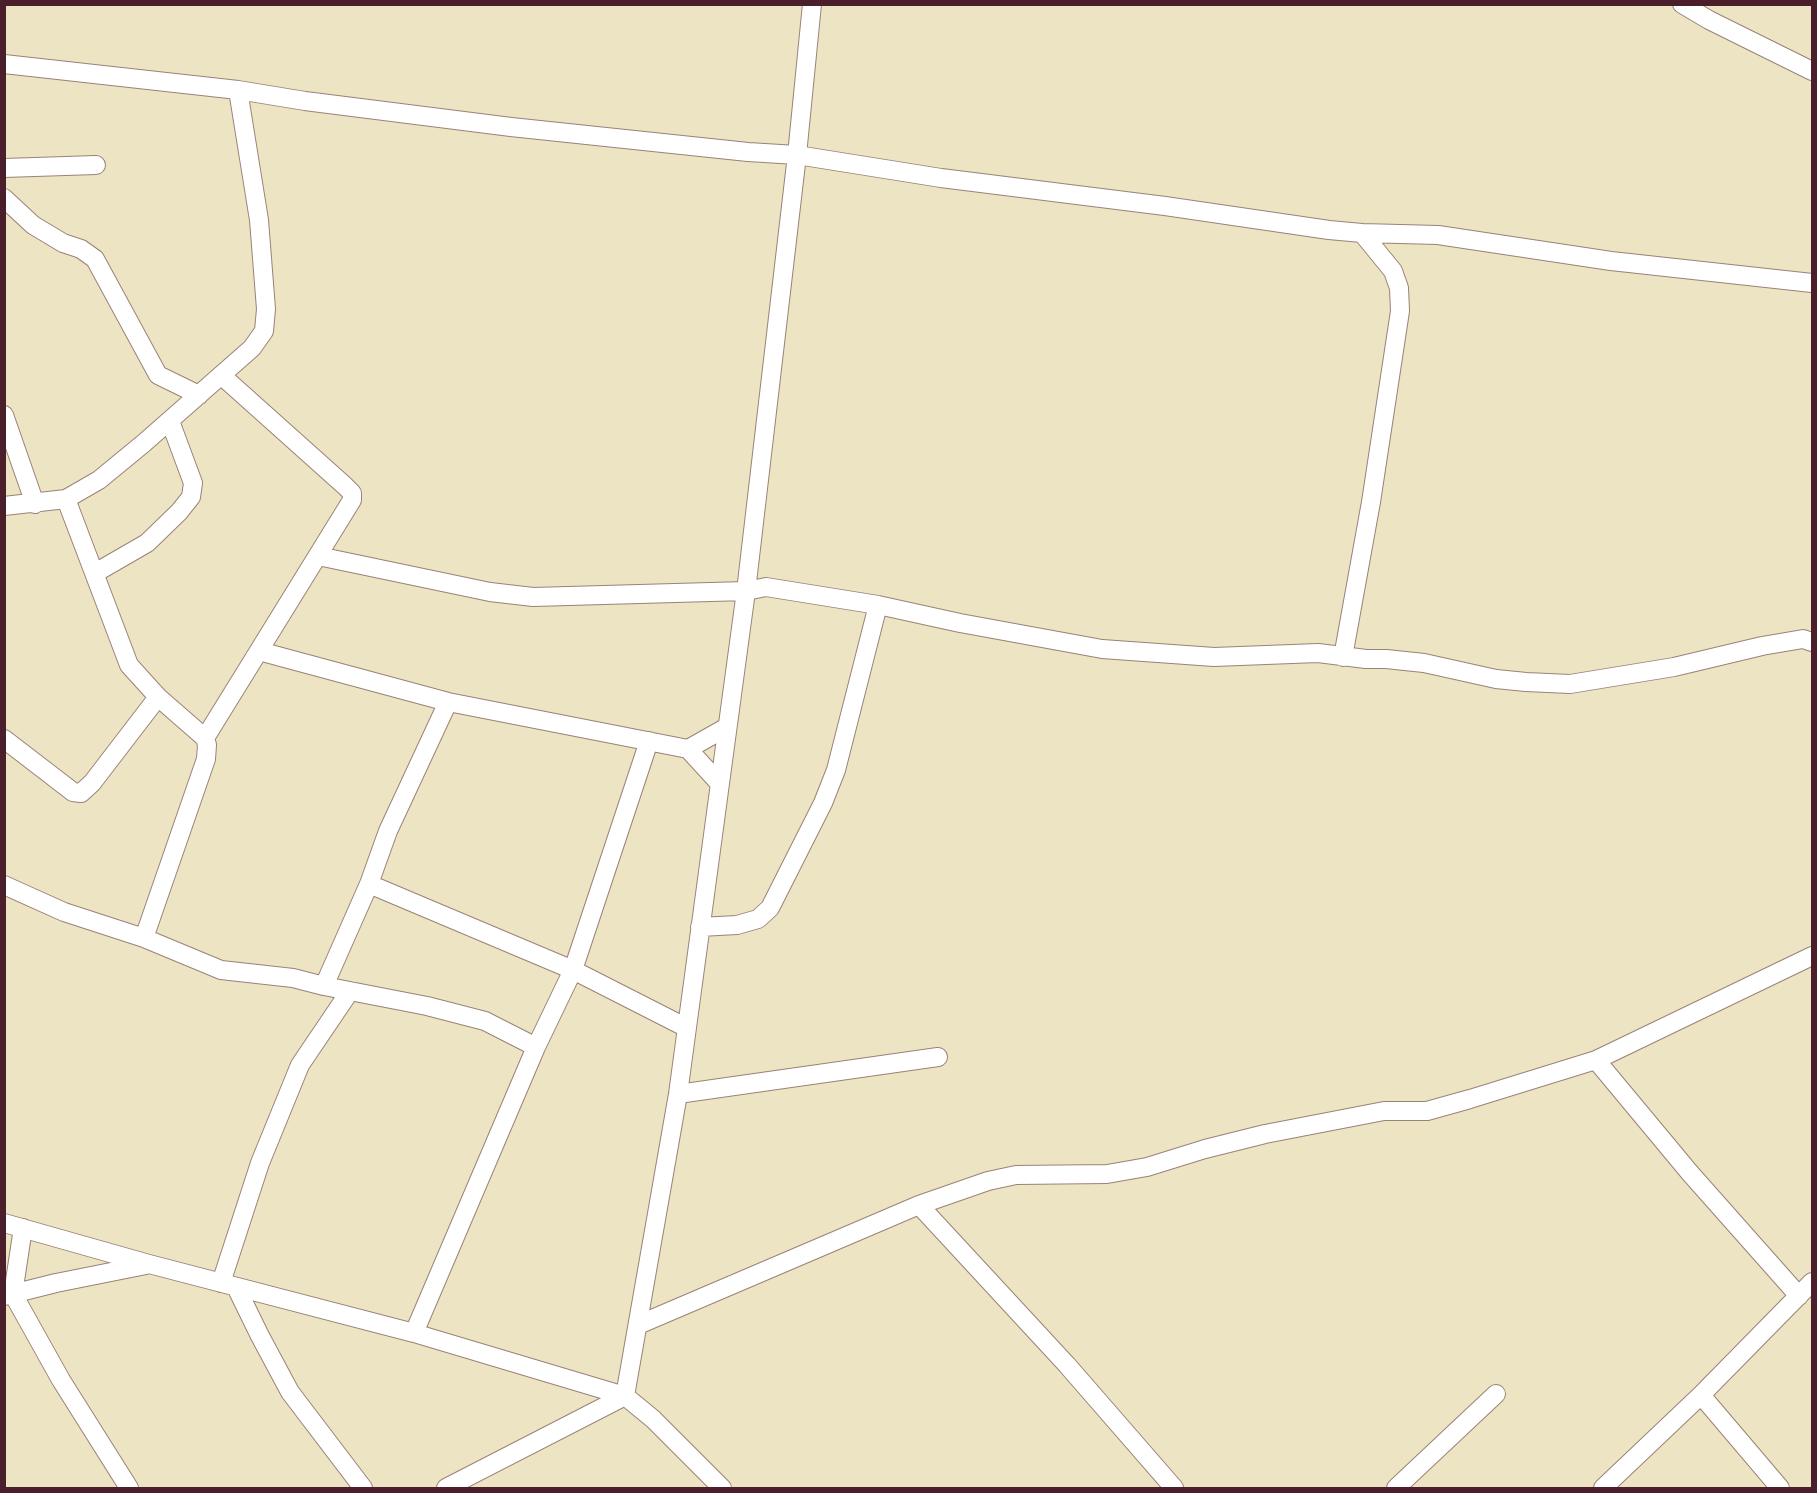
<!DOCTYPE html>
<style>
body{margin:0}
#map{position:relative;width:1817px;height:1493px;overflow:hidden;background:#ece4c3;font-family:"Patrick Hand",sans-serif}
canvas{display:block}
.frame{position:absolute;inset:0;border:6px solid #4a1f2b;pointer-events:none}
</style>
<div id="map">
<canvas width="1817" height="1493"></canvas>
<div class="frame"></div>
</div>
<script>
const ctx = document.querySelector('canvas').getContext('2d');
ctx.lineJoin = 'round';
function shape(rows) {
  const path = new Path2D();
  for (const r of rows) {
    path.moveTo(r[0], r[1]);
    for (let i = 2; i < r.length; i += 2) path.lineTo(r[i], r[i + 1]);
  }
  return path;
}
function strokePath(path, color, width, dash) {
  ctx.strokeStyle = color;
  ctx.lineWidth = width;
  ctx.lineCap = dash ? 'butt' : 'round';
  ctx.setLineDash(dash || []);
  ctx.stroke(path);
}
const street = shape([
 [1682,4,1709,20,1812,71],
 [4,64,238,90,305,101,511,127,748,152,797,155,941,178,1165,206,1329,230,1362,233,1438,235,1611,261,1812,283],
 [4,168,96,165],
 [4,198,33,225,63,243,81,249,95,259,158,375,199,395],
 [4,415,35,504],
 [66,499,129,665,158,697,205,738,207,745,206,759,144,938],
 [4,506,66,499,99,480,144,443,252,348,264,331,266,309,259,220,238,90],
 [318,556,490,592,533,597,746,591,766,587,878,605,960,623,1102,649,1214,657,1318,653,1366,659,1386,659,1424,663,1496,679,1526,682,1570,684,1674,667,1762,646,1803,639,1812,642],
 [95,573,147,543,179,512,191,497,193,483,170,421],
 [259,651,448,702,688,749,720,784],
 [1343,657,1371,502,1400,311,1399,288,1393,271,1362,233],
 [205,738,352,500,352,493,345,486,221,375],
 [4,739,73,792,81,793,92,783,158,697],
 [688,749,727,727],
 [369,884,573,970,687,1028],
 [4,885,64,912,144,938,221,970,293,978,324,986,427,1006,485,1021,536,1047],
 [700,927,737,925,758,919,770,908,823,803,836,770,878,605],
 [324,986,369,884,388,831,448,702],
 [1596,1060,1690,1173,1799,1296],
 [678,1094,938,1057],
 [919,1205,1067,1365,1174,1488],
 [4,1223,149,1264,414,1333,625,1396,653,1419,722,1488],
 [23,1228,13,1294,61,1380,129,1488],
 [221,1283,260,1163,300,1065,350,991],
 [236,1287,260,1336,290,1392,363,1488],
 [4,1296,56,1283,146,1265],
 [638,1325,919,1205,988,1181,1016,1175,1107,1174,1147,1167,1205,1149,1265,1134,1384,1111,1427,1111,1470,1099,1596,1060,1812,956],
 [414,1333,536,1047,573,970,649,741],
 [1701,1395,1780,1488],
 [446,1488,625,1396,678,1094,746,591,797,155,812,4],
 [1396,1488,1496,1394],
 [1603,1488,1701,1395,1812,1282]
]);
strokePath(street, '#9b8277', 20);
strokePath(street, '#fff', 18);
</script>
